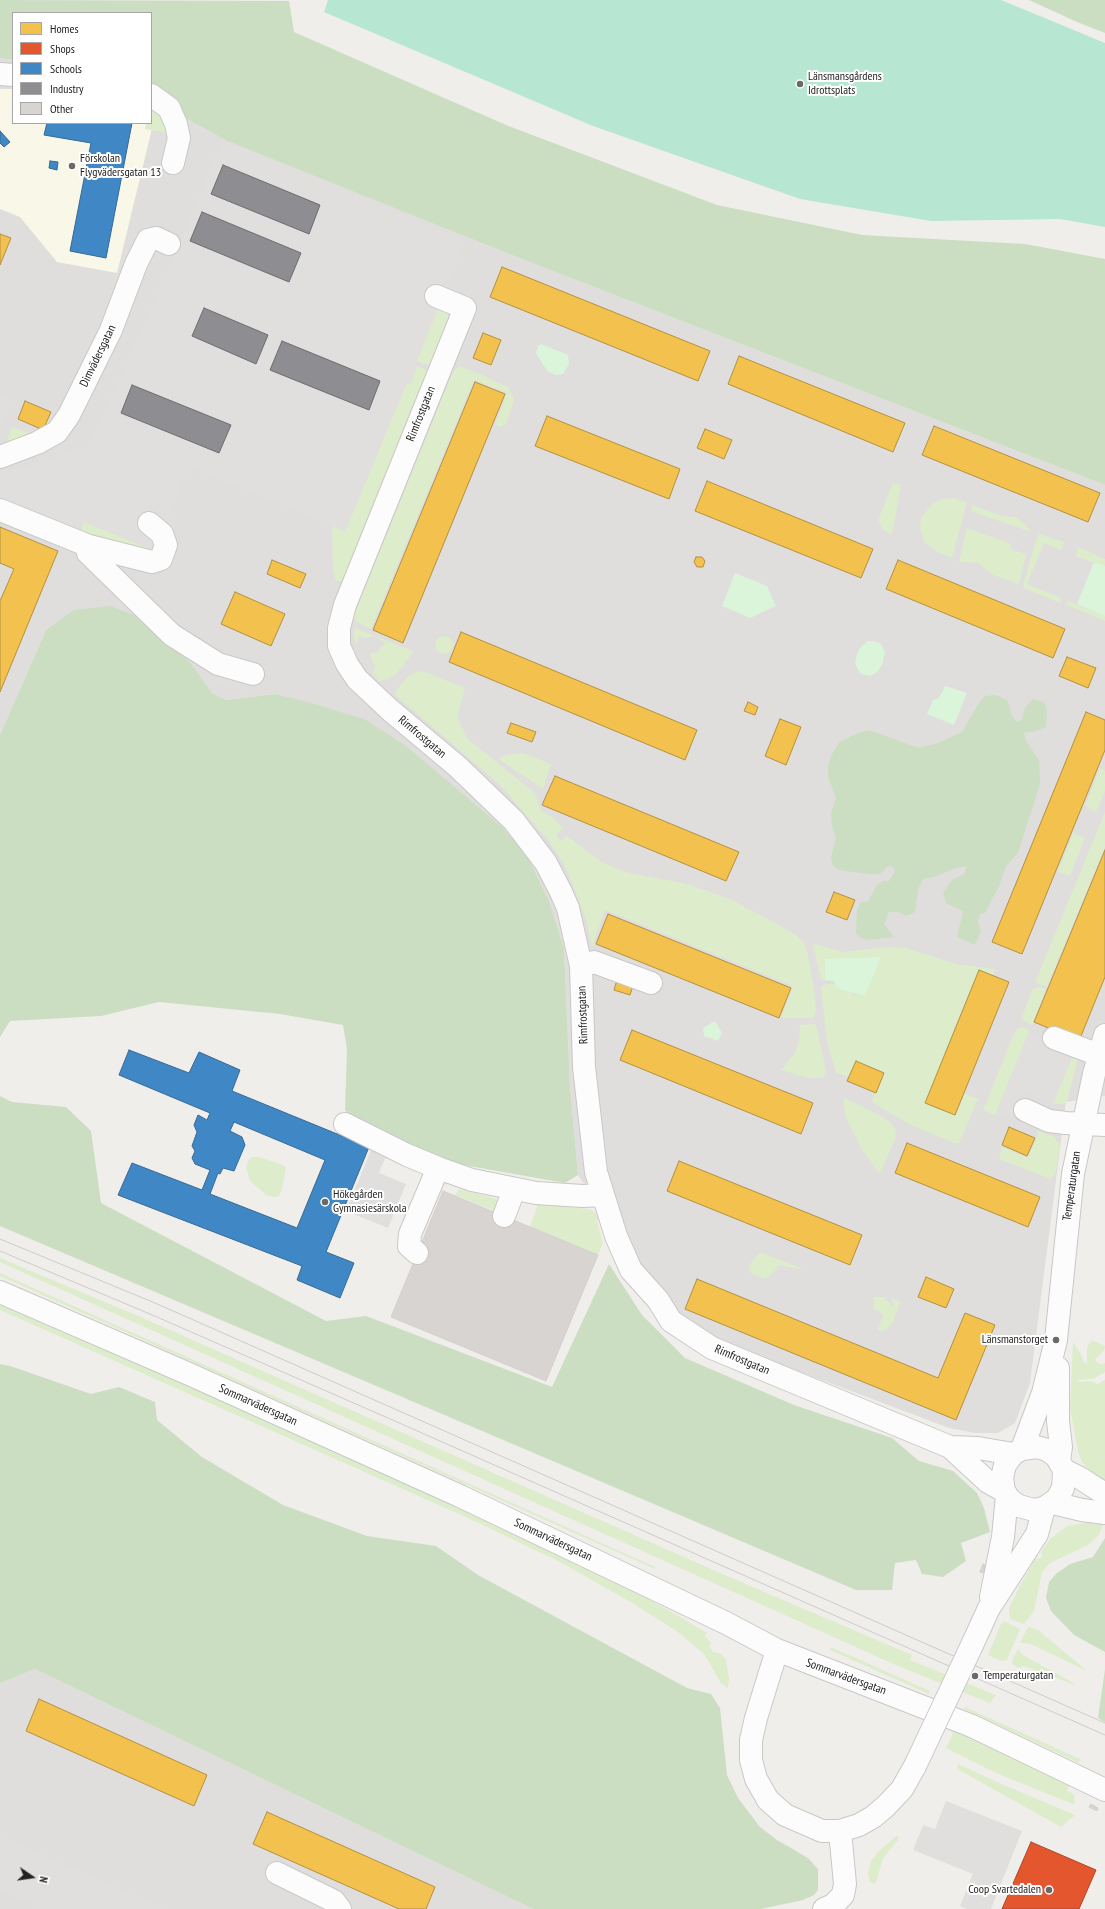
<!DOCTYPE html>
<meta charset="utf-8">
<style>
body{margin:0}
#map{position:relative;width:1105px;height:1909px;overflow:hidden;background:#f0eeeb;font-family:"PT Sans Narrow",sans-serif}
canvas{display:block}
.legend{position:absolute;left:12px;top:12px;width:140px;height:112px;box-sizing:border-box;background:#fff;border:1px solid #a7a7a7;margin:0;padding:5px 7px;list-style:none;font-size:12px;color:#222}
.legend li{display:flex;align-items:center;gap:8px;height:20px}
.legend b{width:20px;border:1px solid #a7a7a7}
.north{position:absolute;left:12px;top:1857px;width:40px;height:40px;-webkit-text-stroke:3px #fff;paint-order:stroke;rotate:103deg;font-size:11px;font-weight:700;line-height:16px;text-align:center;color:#222}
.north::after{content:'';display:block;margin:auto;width:14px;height:18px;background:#222;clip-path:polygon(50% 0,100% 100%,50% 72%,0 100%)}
</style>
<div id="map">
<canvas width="1105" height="1909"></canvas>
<ul class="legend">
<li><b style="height:11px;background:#f2c14e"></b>Homes</li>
<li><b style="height:11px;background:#e4572e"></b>Shops</li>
<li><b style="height:11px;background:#3f88c5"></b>Schools</li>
<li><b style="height:11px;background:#8d8d92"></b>Industry</li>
<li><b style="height:11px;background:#d7d4d2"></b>Other</li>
</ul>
<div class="north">N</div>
</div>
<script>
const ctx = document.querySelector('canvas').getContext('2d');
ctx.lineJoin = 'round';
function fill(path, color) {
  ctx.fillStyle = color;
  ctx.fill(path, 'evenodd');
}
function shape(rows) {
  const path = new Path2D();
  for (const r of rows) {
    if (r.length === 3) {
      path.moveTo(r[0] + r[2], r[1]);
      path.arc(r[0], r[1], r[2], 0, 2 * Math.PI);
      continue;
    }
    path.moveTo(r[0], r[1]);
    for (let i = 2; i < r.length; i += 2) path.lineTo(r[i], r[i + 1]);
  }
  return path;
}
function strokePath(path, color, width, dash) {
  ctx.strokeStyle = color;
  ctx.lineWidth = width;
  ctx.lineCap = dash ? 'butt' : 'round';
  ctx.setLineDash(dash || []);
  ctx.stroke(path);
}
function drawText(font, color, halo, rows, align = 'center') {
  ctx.font = font + ' "PT Sans Narrow",sans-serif';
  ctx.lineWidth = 4;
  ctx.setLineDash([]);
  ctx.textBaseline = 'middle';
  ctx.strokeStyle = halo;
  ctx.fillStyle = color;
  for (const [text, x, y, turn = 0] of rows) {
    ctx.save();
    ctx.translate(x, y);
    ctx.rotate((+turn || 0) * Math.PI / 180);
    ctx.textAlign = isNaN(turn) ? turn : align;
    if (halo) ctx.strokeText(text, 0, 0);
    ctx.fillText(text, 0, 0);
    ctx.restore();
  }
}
fill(shape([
 [0,58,13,60,13,123,151,123,151,85,169,92,187,119,227,141,509,254,1105,485,1105,1096,1066,1102,1030,1383,1015,1423,998,1433,975,1433,949,1428,753,1354,697,1330,663,1304,578,1175,570,1086,564,948,549,901,528,857,275,694,227,700,212,693,193,666,46,630,0,735],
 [35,1669,533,1909,0,1909,0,1683]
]), '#dfdedc');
fill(shape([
 [0,89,13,89,13,123,151,123,156,112,117,273,57,262,20,217,0,209]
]), '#f8f7e8');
fill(shape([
 [151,107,166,118,168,133,145,129,146,123,151,123],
 [439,306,447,309,449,320,430,366,416,361],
 [417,366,429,371,343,581,336,581,333,569,332,526,345,532,407,382,411,383],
 [458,366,480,374,508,387,514,398,513,404,506,424,500,427,495,425,507,393,474,380,371,629,358,623,354,619,354,615,452,374],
 [12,427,29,433,31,434,6,445],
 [893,483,901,485,892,535,883,530,878,520],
 [952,498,967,502,952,558,937,552,924,542,920,527,921,518,932,504,942,499],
 [972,505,1001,516,1015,517,1022,521,1030,530,1031,532,971,511],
 [84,522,156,551,161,554,79,534],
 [967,528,1011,544,1010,549,1026,554,1019,584,993,575,978,563,959,562],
 [1039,534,1064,542,1061,550,1044,543,1027,584,1061,598,1060,603,1024,588,1023,586,1035,543],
 [1078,547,1105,559,1105,567,1076,556],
 [1068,601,1105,616,1105,621,1067,605],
 [355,628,413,651,412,654,398,672,389,679,379,681,372,673,376,666,372,662,370,653,378,652,385,642,373,636,364,638,359,636,356,646,354,638],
 [444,645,9],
 [418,671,425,672,465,688,457,717,468,739,536,794,538,803,541,811,553,817,563,829,556,835,561,841,567,836,602,862,624,872,688,884,732,900,795,934,804,943,807,951,813,982,816,1009,814,1018,781,1018,793,986,605,910,592,948,587,922,575,890,564,864,549,841,500,785,394,694,408,676],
 [523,753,551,764,543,789,498,759,506,755],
 [1100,768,1105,771,1105,791,1096,812,1085,806],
 [1105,812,1105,847,1047,987,1037,983,1036,980],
 [1073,833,1085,838,1070,876,1058,872],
 [815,944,843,952,888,947,906,948,956,964,995,969,993,976,979,970,925,1103,955,1115,964,1093,978,1099,959,1143,954,1143,911,1125,873,1103,872,1100,884,1072,856,1061,849,1077,836,1073,827,1042,821,987,827,984,837,984,839,988,853,993,851,997,857,994,865,996,825,959,825,980,821,980,813,946],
 [1039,987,1046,989,1032,1025,1021,1019,1033,988],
 [816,1024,826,1071,825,1076,822,1078,808,1078,781,1070,795,1053,799,1041,800,1025],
 [1021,1027,1028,1029,1029,1032,995,1115,983,1110,984,1108,1012,1038,1017,1029],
 [1073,1051,1079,1055,1067,1101,1064,1104,1051,1104],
 [845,1098,877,1114,891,1123,896,1130,895,1139,880,1174,864,1153,846,1118,843,1101],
 [1039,1131,1053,1136,1060,1144,1056,1172,1051,1179,999,1159,1002,1147,1028,1158],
 [252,1157,258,1157,278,1163,286,1167,282,1190,278,1197,267,1196,250,1181,246,1168,248,1161],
 [459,1189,497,1199,498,1201,495,1211,455,1195],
 [538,1204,588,1209,595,1212,599,1219,597,1221,603,1243,598,1255,530,1227],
 [762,1253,801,1268,801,1269,778,1265,776,1270,766,1279,752,1274,749,1269,750,1264,758,1254],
 [0,1258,136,1315,727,1576,912,1655,910,1660,996,1695,990,1703,898,1666,0,1262],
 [0,1273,655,1567,655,1569,0,1276],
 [874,1297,885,1297,891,1306,894,1307,891,1298,900,1302,893,1322,887,1329,881,1331,877,1330,879,1324,884,1317,879,1311,874,1310],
 [0,1299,482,1516,608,1577,670,1611,707,1633,705,1636,711,1643,709,1646,713,1652,721,1654,726,1660,729,1678,728,1687,728,1688,721,1683,704,1654,678,1632,634,1604,560,1562,468,1518,0,1310],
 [1092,1340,1105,1346,1104,1351,1095,1359,1097,1362,1100,1364,1105,1363,1105,1372,1093,1379,1077,1380,1080,1382,1089,1381,1098,1384,1105,1380,1105,1480,1094,1475,1082,1462,1078,1451,1070,1408,1073,1342,1081,1354,1083,1361,1087,1364,1087,1347],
 [1098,1521,1105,1522,1105,1524,1103,1524,1100,1533,1095,1539,1088,1545,1050,1563,1042,1572,1034,1611,1024,1624,1010,1619,1009,1608,1021,1584,1035,1559,1042,1558,1041,1552,1051,1538,1067,1526],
 [1004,1621,1020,1629,1007,1660,1001,1661,988,1655,1001,1624],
 [1028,1627,1038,1630,1087,1671,1031,1644,1020,1643],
 [831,1647,930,1691,929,1694,830,1650],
 [1018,1649,1023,1655,1075,1684,1075,1685,1024,1666,1019,1668,1015,1666,1012,1664,1013,1658],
 [965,1707,1080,1759,1079,1763,964,1709],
 [954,1731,982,1742,1069,1785,1067,1791,1074,1794,1075,1805,994,1772,946,1748],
 [958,1764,997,1782,1075,1815,1061,1827,959,1770,957,1768],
 [896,1836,898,1836,898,1840,883,1858,876,1882,874,1884,870,1882,868,1873,871,1861,878,1852]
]), '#ddeccb');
fill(shape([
 [0,0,289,1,294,32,506,125,717,205,862,235,1025,244,1105,259,1105,485,509,254,227,141,187,119,169,93,151,85,151,13,13,13,13,60,0,58],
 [1029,0,1105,0,1105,33,1077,22],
 [111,606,146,620,193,666,212,693,227,700,275,694,315,704,366,720,406,746,503,828,528,857,549,901,564,948,570,1086,578,1175,565,1183,458,1164,408,1148,354,1120,345,1110,347,1049,343,1025,280,1014,159,1002,101,1016,10,1021,0,1037,0,735,46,630,74,610],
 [996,695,1007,700,1012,716,1017,722,1022,720,1025,707,1033,699,1044,702,1047,709,1046,727,1036,731,1024,733,1026,741,1039,760,1040,784,1018,853,1006,866,1000,884,985,913,980,914,978,922,981,931,975,945,957,937,963,911,946,903,943,893,952,880,964,874,967,866,953,869,934,877,923,879,918,889,915,912,907,916,898,912,889,912,884,924,894,937,868,940,861,938,856,933,857,909,861,902,868,901,877,885,883,881,889,881,895,871,892,866,887,867,880,874,870,874,845,871,835,868,832,864,831,857,836,838,832,825,831,813,836,798,828,777,828,767,831,756,839,742,859,733,869,730,919,748,938,743,962,732,979,703,985,696],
 [0,1096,12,1102,66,1107,91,1131,101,1203,326,1321,366,1316,552,1387,609,1264,642,1315,685,1358,794,1405,892,1438,919,1461,953,1471,977,1493,984,1508,990,1532,961,1543,966,1561,943,1577,922,1574,916,1560,895,1563,892,1590,856,1590,0,1226],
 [0,1364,10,1366,91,1394,119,1387,155,1402,157,1420,202,1457,283,1505,367,1536,436,1546,478,1575,687,1688,711,1694,720,1708,727,1775,738,1798,760,1827,777,1840,808,1858,818,1869,818,1890,814,1895,803,1900,761,1909,533,1909,35,1669,0,1683],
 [1105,1538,1105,1652,1074,1635,1051,1611,1046,1598,1049,1582,1056,1574,1070,1564,1093,1557],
 [1105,1669,1105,1722,1098,1718]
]), '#cbdec1');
fill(shape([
 [541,344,568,355,569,364,563,374,556,375,547,371,536,353,538,346],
 [1094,562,1105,566,1105,616,1077,604],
 [735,573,767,586,776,606,750,618,722,606],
 [868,641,874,641,881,644,885,652,882,665,877,672,870,676,861,674,857,668,855,662,859,649],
 [945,686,967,693,954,725,927,714,933,700,939,698],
 [881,957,865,996,836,988,834,981,825,980,825,959],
 [715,1021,722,1033,718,1041,704,1036,703,1028]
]), '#daf5da');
fill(shape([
 [328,0,1001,0,1105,43,1105,227,1060,219,931,221,800,199,593,126,324,12]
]), '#b7e6d2');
fill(shape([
 [222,139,466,240,415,365,417,366,411,384,407,383,345,530,189,467,156,551,77,519,71,530,0,502,0,470,35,468,41,456,57,463,62,450,83,458,170,266],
 [0,395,12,400,0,429],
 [217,672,248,679,246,690,214,684],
 [1028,1034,1074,1053,1053,1104,1022,1091,1010,1120,996,1114],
 [371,1150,386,1156,379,1173,406,1184,388,1228,346,1211],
 [946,1801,1022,1831,991,1909,966,1909,960,1906,973,1874,913,1850,923,1825,935,1829],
 [0,1836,166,1909,45,1909,0,1890]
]), '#e0dfde');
const homes = shape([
 [0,234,11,238,0,265,0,234],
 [502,267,710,351,698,381,490,297,502,267],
 [483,333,501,340,491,365,473,358,483,333],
 [739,356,905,423,893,452,728,384,739,356],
 [475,382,505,394,403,643,373,630,475,382],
 [25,401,51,412,43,430,18,419,25,401],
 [547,416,680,469,669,499,535,446,547,416],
 [934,426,1100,493,1088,522,922,455,934,426],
 [705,429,732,440,724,459,697,448,705,429],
 [707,481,873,549,861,578,695,511,707,481],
 [0,527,58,551,0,692,0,601,14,569,0,563,0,527],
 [696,557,702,557,705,561,703,567,697,567,694,562,696,557],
 [272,560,306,574,300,588,267,574,272,560],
 [898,560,1065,629,1053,658,886,589,898,560],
 [235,592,285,614,271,646,221,624,235,592],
 [461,632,697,730,685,760,449,662,461,632],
 [1067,657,1096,668,1088,688,1059,676,1067,657],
 [748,702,758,707,755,715,744,711,748,702],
 [1086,712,1105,720,1105,750,1022,954,992,942,1086,712],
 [780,719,801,727,786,765,765,756,780,719],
 [511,723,536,732,532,742,507,733,511,723],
 [555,776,739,852,726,881,542,805,555,776],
 [1105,850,1105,977,1079,1041,1034,1022,1105,850],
 [834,892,855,900,847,920,826,912,834,892],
 [608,914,791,988,779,1018,596,944,608,914],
 [979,970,1009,982,955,1115,925,1103,979,970],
 [617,980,633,986,630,995,614,990,617,980],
 [632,1030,813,1103,801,1134,620,1060,632,1030],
 [856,1061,884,1073,876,1093,847,1081,856,1061],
 [1009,1127,1035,1138,1027,1156,1002,1145,1009,1127],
 [907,1143,1040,1197,1028,1227,895,1173,907,1143],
 [679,1161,862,1235,850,1265,667,1191,679,1161],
 [926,1277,954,1289,946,1308,918,1297,926,1277],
 [697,1279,938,1378,965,1313,995,1325,956,1420,685,1309,697,1279],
 [39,1699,207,1775,194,1806,26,1731,39,1699],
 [267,1812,435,1887,426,1909,399,1909,253,1844,267,1812]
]);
fill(homes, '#f2c14e');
strokePath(homes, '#b49141', 1);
const shops = shape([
 [1031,1842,1096,1870,1079,1909,1002,1909,1031,1842]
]);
fill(shops, '#e4572e');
strokePath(shops, '#aa472a', 1);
const schools = shape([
 [47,123,132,123,106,258,70,251,91,143,44,135,47,123],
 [0,131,10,142,4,147,0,143,0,131],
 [50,161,58,162,57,170,49,168,50,161],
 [129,1050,189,1073,199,1052,240,1070,232,1091,369,1147,326,1252,354,1263,340,1298,297,1280,302,1266,118,1195,132,1163,202,1190,210,1170,195,1164,192,1158,195,1151,192,1146,197,1132,194,1125,198,1115,207,1120,210,1113,119,1075,129,1050],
 [234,1122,325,1160,297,1228,210,1194,218,1173,220,1174,223,1168,234,1171,245,1145,242,1137,230,1131,234,1122]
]);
fill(schools, '#3f88c5');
strokePath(schools, '#366994', 1);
const industry = shape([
 [223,165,320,205,309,234,211,194,223,165],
 [202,212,301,253,289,282,190,241,202,212],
 [204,308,268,335,256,364,192,336,204,308],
 [282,341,380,381,369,410,270,370,282,341],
 [132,385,231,425,219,453,121,413,132,385]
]);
fill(industry, '#8d8d92');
strokePath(industry, '#6d6d70', 1);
const building = shape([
 [443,1191,598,1255,546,1381,391,1317,443,1191],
 [983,1564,986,1566,983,1573,980,1572,983,1564],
 [1091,1804,1098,1808,1097,1811,1089,1807,1091,1804]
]);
fill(building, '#d7d4d2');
strokePath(building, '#d3d0cc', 1);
const minor = shape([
 [0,74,13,75],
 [151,95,169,108,176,124,179,138,173,163],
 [436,296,465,308,345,605,339,628,339,646,347,664,357,679,390,710,458,767,514,821,546,863,561,892,568,908,581,966,584,1067,596,1172,616,1236,631,1270,658,1300,671,1321,712,1348,950,1447,978,1448,1013,1454],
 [0,457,37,443,57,432,69,415,111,330,136,264,148,240,156,238,169,244],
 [0,510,89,546,152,562,161,559,166,545,162,534,149,523],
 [89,546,88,553,172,635,218,664,253,674],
 [581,966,594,962,651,983],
 [1054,1038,1099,1055],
 [1025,1110,1049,1121,1066,1123,1105,1125],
 [345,1124,407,1155,438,1168,472,1180,536,1193,583,1196,603,1195],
 [504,1216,514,1190],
 [417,1253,409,1246,410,1234,438,1168],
 [0,1292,189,1374,460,1496,726,1623,777,1650,972,1726,1105,1790],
 [1058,1368,1058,1421,1061,1447,1059,1460],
 [950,1447,988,1482,1004,1491],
 [1022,1449,1043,1393,1056,1340,1073,1174,1094,1074,1105,1035],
 [1064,1470,1080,1478,1105,1494],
 [1053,1503,1082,1510,1105,1513],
 [991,1597,1003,1537,1007,1496],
 [973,1643,989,1608,1037,1534,1044,1508,1057,1499,1063,1488,1064,1470,1056,1456,1047,1450,1037,1447,1022,1449,1013,1454,1005,1465,1002,1478,1004,1491,1010,1500,1019,1506,1034,1510,1044,1508],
 [777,1650,756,1718,751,1740,751,1760,756,1779,768,1800,785,1815,822,1831,840,1831,859,1825,873,1817,886,1806,902,1789,915,1766],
 [277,1873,334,1901,340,1909],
 [824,1909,833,1905,843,1895,845,1884,840,1831]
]);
strokePath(minor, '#c9c8c7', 24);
strokePath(minor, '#fdfcfc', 22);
strokePath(shape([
 [0,1239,155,1303,1105,1723],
 [0,1251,150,1314,388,1418,1105,1735]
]), '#ccc', 1);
const minorBridge = shape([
 [915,1766,973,1643]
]);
strokePath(minorBridge, '#c9c8c7', 24, []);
strokePath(minorBridge, '#fdfcfc', 22);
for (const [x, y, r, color] of [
 [800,84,4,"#6a6968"],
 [72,166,4,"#6a6968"],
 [325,1202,4,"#6a6968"],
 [1056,1340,4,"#6a6968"],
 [975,1676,4,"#6a6968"],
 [1049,1890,4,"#6a6968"]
]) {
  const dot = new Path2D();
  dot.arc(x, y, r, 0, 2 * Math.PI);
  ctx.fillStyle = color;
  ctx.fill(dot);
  strokePath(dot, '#fff', 1.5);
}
drawText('12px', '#222', '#fff', [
 ["Länsmansgårdens",808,77],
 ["Idrottsplats",808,91],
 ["Förskolan",80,159],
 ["Flygvädersgatan 13",80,173],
 ["Hökegården",333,1195],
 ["Gymnasiesärskola",333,1209],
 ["Länsmanstorget",1048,1340,"right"],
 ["Temperaturgatan",983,1676],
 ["Coop Svartedalen",1041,1890,"right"]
], 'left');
drawText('12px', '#222', '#fff', [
 ["Dimvädersgatan",98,356,-64],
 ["Rimfrostgatan",421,414,-68],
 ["Rimfrostgatan",422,737,40],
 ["Rimfrostgatan",583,1015,-92],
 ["Temperaturgatan",1072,1186,-82],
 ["Rimfrostgatan",742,1360,23],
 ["Sommarvädersgatan",258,1405,24],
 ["Sommarvädersgatan",553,1540,25],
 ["Sommarvädersgatan",846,1677,20]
]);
</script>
